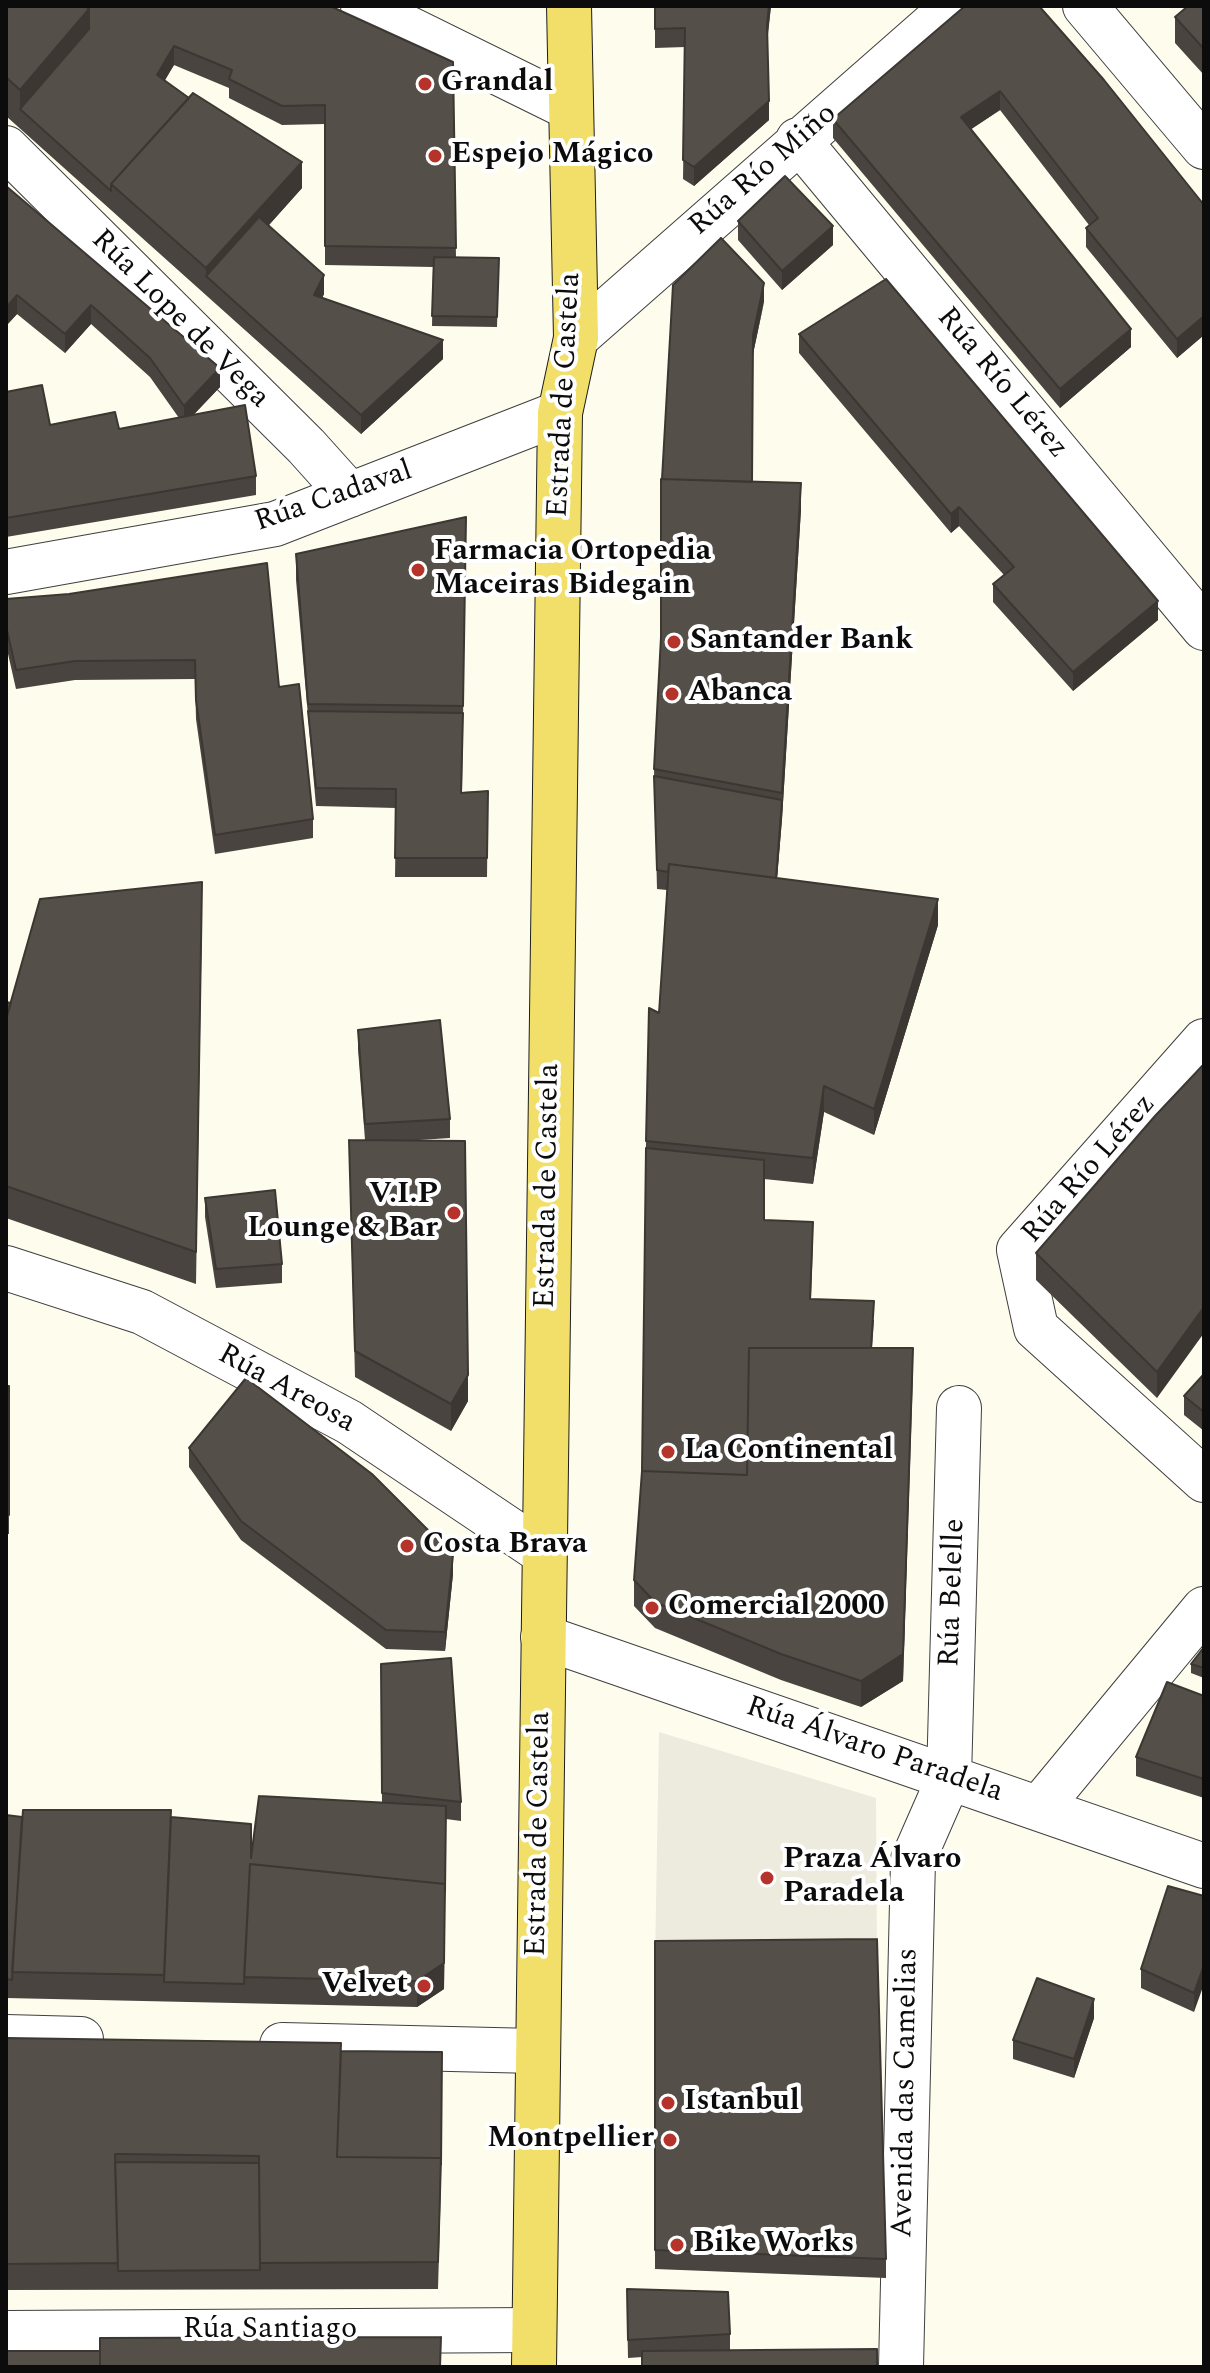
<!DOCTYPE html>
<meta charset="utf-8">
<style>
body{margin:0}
#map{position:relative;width:1210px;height:2373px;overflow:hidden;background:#fefded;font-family:Spectral,serif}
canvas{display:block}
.frame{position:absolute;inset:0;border:8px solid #0c0c0c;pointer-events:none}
</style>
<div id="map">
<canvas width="1210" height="2373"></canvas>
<div class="frame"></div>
</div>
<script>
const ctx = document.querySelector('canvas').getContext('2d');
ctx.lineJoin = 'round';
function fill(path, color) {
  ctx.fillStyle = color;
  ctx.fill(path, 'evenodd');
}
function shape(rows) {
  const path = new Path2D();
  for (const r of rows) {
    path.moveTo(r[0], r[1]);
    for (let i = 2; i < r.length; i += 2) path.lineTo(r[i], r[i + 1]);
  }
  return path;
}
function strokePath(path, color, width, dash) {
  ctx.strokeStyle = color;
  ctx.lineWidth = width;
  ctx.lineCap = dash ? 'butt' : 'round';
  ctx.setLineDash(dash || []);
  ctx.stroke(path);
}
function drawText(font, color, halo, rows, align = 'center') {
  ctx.font = font + ' Spectral,serif';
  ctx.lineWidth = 8;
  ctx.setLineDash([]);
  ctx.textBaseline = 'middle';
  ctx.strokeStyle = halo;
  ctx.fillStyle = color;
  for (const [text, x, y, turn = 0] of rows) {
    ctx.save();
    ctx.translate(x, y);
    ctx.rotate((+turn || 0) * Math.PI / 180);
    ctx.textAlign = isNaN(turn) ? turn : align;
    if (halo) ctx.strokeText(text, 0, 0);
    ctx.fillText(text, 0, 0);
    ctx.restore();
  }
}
fill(shape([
 [659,1732,876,1798,877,1957,655,1960]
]), '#edebdd');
const minor = shape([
 [363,6,570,108],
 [1085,6,1204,147],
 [798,140,1204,628],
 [6,148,306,446,350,495],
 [576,338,954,6],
 [6,572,275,524,560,413],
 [1204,1041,1019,1250,1036,1328,1204,1480],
 [6,1268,142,1312,349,1422,544,1553],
 [543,1637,1204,1866],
 [1040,1807,1204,1609],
 [6,2037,81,2039],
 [282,2045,536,2051],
 [6,2333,534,2330],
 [901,2367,913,1860,949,1778,959,1408]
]);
const major = shape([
 [534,2367,560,413,576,338,569,6]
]);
strokePath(minor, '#3f3f3f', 46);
strokePath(major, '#1d1d1d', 46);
strokePath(minor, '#fff', 44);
strokePath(major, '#f2df69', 44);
fill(shape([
 [6,6,453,62,456,258,499,258,497,327,432,326,433,267,325,265,325,124,282,125,229,98,229,88,174,65,164,80,302,188,269,225,324,294,322,298,443,359,361,434,6,116],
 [771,6,767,40,769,120,694,186,683,179,685,47,655,48,655,29],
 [965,6,1204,205,1204,335,1177,358,1086,247,1086,228,1089,225,1000,110,971,129,1131,347,1060,408,833,138,833,119],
 [1204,6,1204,75,1175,43,1175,17],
 [6,186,220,387,193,415,256,476,256,495,6,537,6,392,50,425,119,429,179,418,150,377,91,324,65,353,17,314,6,326],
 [738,221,833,245,782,290,738,240],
 [764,302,753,354,752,482,801,509,782,819,777,878,938,925,874,1135,824,1112,813,1184,764,1179,764,1220,813,1241,811,1299,874,1320,872,1348,913,1374,903,1681,861,1707,781,1680,655,1628,634,1606,634,1580,642,1471,646,1141,659,1013,667,890,657,889,654,769],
 [799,334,1158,620,1073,691,993,602,993,584,1004,575,959,526,951,533,799,353],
 [466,517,462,792,488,791,487,877,395,877,396,808,316,806,296,580,296,554],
 [6,599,279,687,313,819,313,838,215,854,196,719,195,679,75,680,16,689,6,645],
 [202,914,196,1284,6,1218,6,1002,11,1003],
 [358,1030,450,1119,450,1138,404,1141,468,1401,451,1431,355,1377,349,1140,365,1140,358,1049],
 [1204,1064,1157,1398,1036,1280,1036,1253],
 [205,1198,282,1264,282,1283,216,1288,205,1217],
 [1204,1374,1204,1431,1184,1415,1184,1396],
 [6,1386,9,1515,9,1534,6,1534],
 [189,1448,453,1574,445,1651,386,1649,241,1540,189,1467],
 [1204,1647,1204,1678,1191,1673,1191,1664],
 [381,1664,461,1802,461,1821,446,1819,444,1989,417,2007,6,1998,6,1815,22,1817,171,1817,251,1858,382,1803],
 [1204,1696,1204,1798,1136,1776,1136,1757],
 [1204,1896,1194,2012,1141,1988,1141,1969],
 [655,1941,886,2259,886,2278,655,2269],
 [1094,2018,1074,2078,1013,2059,1013,2040],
 [6,2038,341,2051,441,2184,438,2289,6,2290],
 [627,2308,730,2334,730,2351,628,2358]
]), '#49443f');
fill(shape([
 [769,6,771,6,767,44,767,25],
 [89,9,89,48,20,109,20,90],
 [174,46,174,65,157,94,157,75],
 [1000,91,1000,110,961,136,961,117],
 [769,101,769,120,694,186,694,167],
 [302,162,302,188,216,284,206,276,206,268],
 [833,226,833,245,782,290,782,271],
 [324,275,324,294,314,314,314,295],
 [764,283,764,302,753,354,753,335],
 [17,295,17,314,6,326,6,308],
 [91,305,91,324,65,353,65,334],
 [1204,316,1204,335,1177,358,1177,339],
 [1131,329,1131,347,1060,408,1060,389],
 [443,340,443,359,361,434,361,415],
 [220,368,220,387,184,425,184,406],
 [801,483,801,509,782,819,775,904,775,885,782,800],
 [959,507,959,526,951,533,951,514],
 [1158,601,1158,620,1073,691,1073,672],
 [938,899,938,925,874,1135,874,1109],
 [824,1086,824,1112,813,1184,813,1158],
 [1204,1307,1204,1333,1157,1398,1157,1372],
 [913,1348,903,1681,861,1707,861,1681],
 [468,1375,468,1401,451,1431,451,1404],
 [453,1555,453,1574,445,1651,445,1632],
 [446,1825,444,1989,417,2007,417,1981],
 [1204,1965,1204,1984,1194,2012,1194,1993],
 [1094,1999,1094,2018,1074,2078,1074,2059]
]), '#3c3733');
const building = shape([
 [6,6,85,6,89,9,20,90,6,77,6,6],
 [85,6,330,6,453,62,456,248,325,246,325,105,282,106,229,79,232,70,174,46,157,75,189,98,111,184,111,191,20,109,89,29,89,9,85,6],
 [655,6,769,6,767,25,769,101,694,167,683,160,685,28,655,29,655,6],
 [965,6,1039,6,1104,80,1204,205,1204,316,1177,339,1086,228,1098,218,1000,91,961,117,1131,329,1060,389,833,119,965,6],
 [1188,6,1204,6,1204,49,1175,17,1188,6],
 [193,93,302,162,206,268,111,184,193,93],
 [785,176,833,226,782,271,738,221,785,176],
 [6,186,220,368,184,406,150,358,91,305,65,334,17,295,6,308,6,186],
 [259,217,324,275,314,295,443,340,361,415,206,276,259,217],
 [721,238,764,283,753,335,752,482,662,479,673,285,721,238],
 [434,257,499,258,497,317,432,316,434,257],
 [886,279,1158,601,1073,672,993,584,1014,567,959,507,951,514,799,334,886,279],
 [42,385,50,425,115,412,119,429,245,405,256,476,6,518,6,392,42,385],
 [661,479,801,483,782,793,654,769,661,637,661,479],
 [466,517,463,706,308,704,296,554,466,517],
 [267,563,279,687,299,684,313,819,215,835,196,700,195,660,75,661,16,670,6,626,6,599,69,594,267,563],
 [308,711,463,713,461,793,488,791,487,858,395,858,396,789,316,788,308,711],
 [654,776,782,800,776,878,669,864,668,872,657,870,654,776],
 [669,864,938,899,874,1109,824,1086,813,1158,646,1141,649,1008,659,1013,669,864],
 [202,882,196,1252,6,1186,6,1019,40,899,202,882],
 [6,1002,11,1003,6,1019,6,1002],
 [440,1020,450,1119,365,1124,358,1030,440,1020],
 [1204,1064,1204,1307,1157,1372,1036,1253,1155,1116,1204,1064],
 [349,1140,465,1141,468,1375,451,1404,355,1351,349,1140],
 [646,1148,764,1160,764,1220,813,1222,810,1299,874,1301,871,1348,749,1348,747,1475,642,1471,646,1148],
 [275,1190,282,1264,216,1269,205,1198,275,1190],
 [749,1348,913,1348,903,1654,861,1681,781,1654,655,1602,634,1580,642,1471,747,1475,749,1348],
 [1204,1374,1204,1412,1184,1396,1204,1374],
 [246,1378,372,1474,453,1555,445,1632,386,1630,241,1521,189,1448,246,1378],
 [6,1386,9,1386,9,1515,6,1515,6,1386],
 [1204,1647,1204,1668,1191,1664,1204,1647],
 [451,1658,461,1802,382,1793,381,1664,451,1658],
 [1167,1682,1204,1696,1204,1779,1136,1757,1167,1682],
 [259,1796,446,1806,445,1892,445,1884,250,1864,244,1984,164,1982,171,1817,251,1824,251,1858,259,1796],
 [23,1810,171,1810,164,1975,12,1972,23,1810],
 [6,1815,22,1817,12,1980,6,1979,6,1815],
 [250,1864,445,1884,444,1963,417,1981,244,1977,250,1864],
 [1168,1886,1204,1896,1204,1965,1194,1993,1141,1969,1168,1886],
 [877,1939,886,2259,655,2250,655,1941,877,1939],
 [1037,1978,1094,1999,1074,2059,1013,2040,1037,1978],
 [6,2038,341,2043,337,2157,441,2158,438,2262,260,2263,259,2156,123,2154,115,2154,118,2263,6,2264,6,2038],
 [341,2051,442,2052,441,2165,441,2158,337,2157,341,2051],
 [115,2162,259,2163,260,2270,118,2271,115,2162],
 [627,2289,728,2292,730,2334,628,2340,627,2289],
 [441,2337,440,2367,100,2367,100,2338,441,2337],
 [877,2349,877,2367,642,2367,642,2351,877,2349],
 [6,2351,100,2351,100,2367,6,2367,6,2351]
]);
fill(building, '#554f49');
strokePath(building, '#3c3733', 2);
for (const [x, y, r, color] of [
 [425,84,8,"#b6332b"],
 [435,156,8,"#b6332b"],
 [418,570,8,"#b6332b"],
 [674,642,8,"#b6332b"],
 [672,694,8,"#b6332b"],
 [454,1213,8,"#b6332b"],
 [668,1452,8,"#b6332b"],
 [407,1546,8,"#b6332b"],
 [652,1608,8,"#b6332b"],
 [767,1878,8,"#b6332b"],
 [424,1986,8,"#b6332b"],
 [668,2103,8,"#b6332b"],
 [670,2140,8,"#b6332b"],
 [677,2245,8,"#b6332b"]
]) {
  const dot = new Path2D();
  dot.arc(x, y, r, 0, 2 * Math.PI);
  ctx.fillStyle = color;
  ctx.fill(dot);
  strokePath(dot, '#fff', 3);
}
drawText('bold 30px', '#0c0c0c', '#fff', [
 ["Grandal",441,84],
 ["Espejo Mágico",451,156],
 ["Farmacia Ortopedia",434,553],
 ["Maceiras Bidegain",434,587],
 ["Santander Bank",690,642],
 ["Abanca",688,694],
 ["V.I.P",438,1196,"right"],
 ["Lounge & Bar",438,1230,"right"],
 ["La Continental",684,1452],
 ["Costa Brava",423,1546],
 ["Comercial 2000",668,1608],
 ["Praza Álvaro",783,1861],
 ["Paradela",783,1895],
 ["Velvet",408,1986,"right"],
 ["Istanbul",684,2103],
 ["Montpellier",654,2140,"right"],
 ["Bike Works",693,2245]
], 'left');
drawText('30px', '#0c0c0c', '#fff', [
 ["Rúa Río Miño",764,171,-41],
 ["Rúa Lope de Vega",179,320,45],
 ["Rúa Río Lérez",1001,384,50],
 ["Estrada de Castela",566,395,-87],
 ["Rúa Cadaval",334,498,-19],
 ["Rúa Río Lérez",1090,1170,-49],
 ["Estrada de Castela",549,1186,-89],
 ["Rúa Areosa",286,1390,29],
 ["Rúa Belelle",954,1593,-88],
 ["Rúa Álvaro Paradela",874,1751,19],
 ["Estrada de Castela",540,1834,-89],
 ["Avenida das Camelias",907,2093,-89],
 ["Rúa Santiago",270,2331]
]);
</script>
